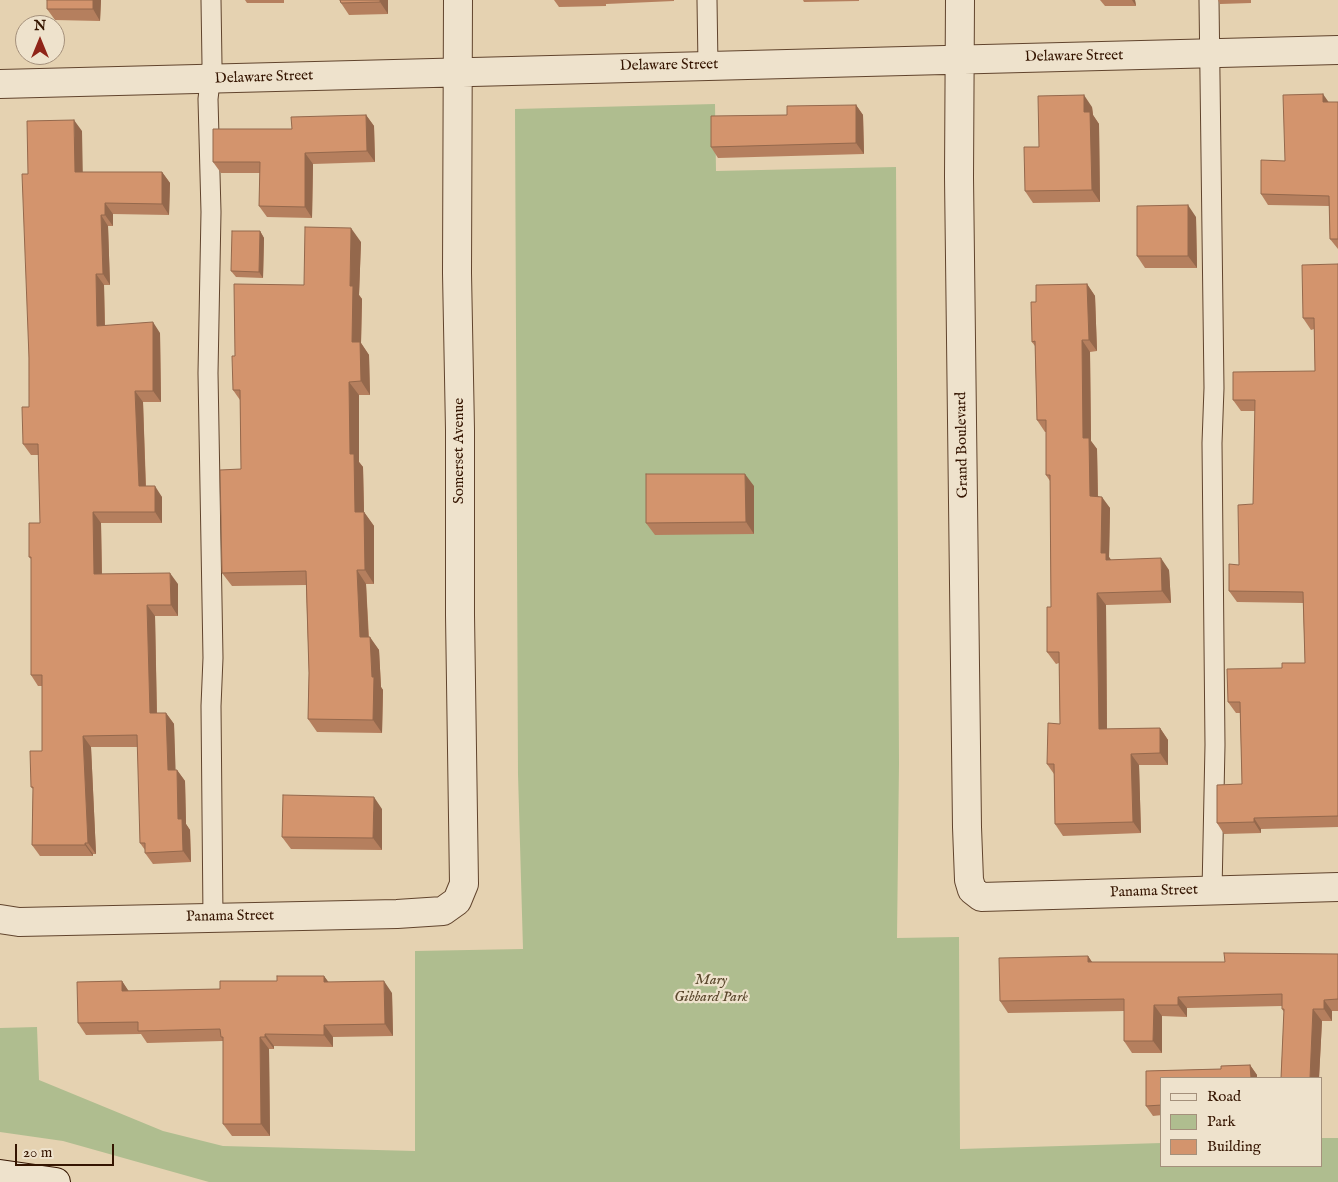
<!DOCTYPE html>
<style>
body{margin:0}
#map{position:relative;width:1338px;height:1182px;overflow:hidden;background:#e5d2b1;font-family:"IM FELL English",serif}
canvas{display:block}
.legend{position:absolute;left:1160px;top:1077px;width:162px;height:90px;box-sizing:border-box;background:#eee2cc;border:1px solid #a4907b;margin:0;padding:6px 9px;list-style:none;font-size:15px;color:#351501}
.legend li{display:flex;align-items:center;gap:10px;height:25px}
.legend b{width:25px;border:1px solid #a4907b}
.north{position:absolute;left:15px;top:15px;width:50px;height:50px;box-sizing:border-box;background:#eee2cc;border:1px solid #a4907b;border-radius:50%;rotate:0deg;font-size:14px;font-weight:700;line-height:20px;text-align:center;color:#351501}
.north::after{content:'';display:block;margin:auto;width:18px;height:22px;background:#8f2418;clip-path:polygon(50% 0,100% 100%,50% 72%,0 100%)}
.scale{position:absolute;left:15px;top:1144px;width:99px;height:22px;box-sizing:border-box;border:2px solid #351501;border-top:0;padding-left:6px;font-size:15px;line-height:18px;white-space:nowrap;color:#351501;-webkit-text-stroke:4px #eee2cc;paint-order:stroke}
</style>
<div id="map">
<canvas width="1338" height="1182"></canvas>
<ul class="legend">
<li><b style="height:6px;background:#eee2cc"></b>Road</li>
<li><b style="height:14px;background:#afbd8f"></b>Park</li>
<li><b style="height:14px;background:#d3946d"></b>Building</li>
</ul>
<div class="north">N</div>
<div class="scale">20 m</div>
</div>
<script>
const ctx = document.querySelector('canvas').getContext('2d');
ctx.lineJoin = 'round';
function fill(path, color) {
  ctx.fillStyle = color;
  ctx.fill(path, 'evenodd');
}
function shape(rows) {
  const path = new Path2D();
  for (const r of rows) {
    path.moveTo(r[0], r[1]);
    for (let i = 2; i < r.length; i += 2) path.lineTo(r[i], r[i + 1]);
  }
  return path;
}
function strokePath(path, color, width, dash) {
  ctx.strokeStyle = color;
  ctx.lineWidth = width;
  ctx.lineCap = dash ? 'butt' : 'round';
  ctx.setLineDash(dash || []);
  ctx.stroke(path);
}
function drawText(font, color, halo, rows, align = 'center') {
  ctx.font = font + ' "IM FELL English",serif';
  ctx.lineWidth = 4.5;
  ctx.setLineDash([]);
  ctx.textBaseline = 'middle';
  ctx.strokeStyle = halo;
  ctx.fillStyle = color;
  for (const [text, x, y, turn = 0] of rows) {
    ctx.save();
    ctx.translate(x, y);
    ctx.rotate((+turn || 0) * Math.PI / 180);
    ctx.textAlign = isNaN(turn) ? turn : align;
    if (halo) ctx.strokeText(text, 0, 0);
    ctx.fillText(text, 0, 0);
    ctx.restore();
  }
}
fill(shape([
 [715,104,716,171,896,167,899,764,897,938,959,937,960,1149,1162,1143,1162,1166,1322,1166,1322,1138,1338,1138,1338,1182,209,1182,63,1141,0,1132,0,1028,37,1027,39,1080,163,1131,223,1146,415,1151,415,951,523,949,518,774,515,109]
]), '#afbd8f');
const lane = shape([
 [211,0,212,64,208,99,211,212,208,373,213,658,211,706,213,918],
 [707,0,708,65],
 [1209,0,1214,388,1212,443,1215,745,1212,891]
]);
const street = shape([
 [960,0,959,177,967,827,969,880,972,890,981,897,1338,887],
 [0,84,1338,50],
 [0,919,19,922,397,914,443,911,457,901,464,884,460,615,460,430,457,273,458,0]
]);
const secondary = shape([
 [0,1174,56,1182]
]);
strokePath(lane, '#61442d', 21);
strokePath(street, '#61442d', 30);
strokePath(secondary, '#351501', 30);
strokePath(lane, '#eee2cc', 19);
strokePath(street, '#eee2cc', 28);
strokePath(secondary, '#eee2cc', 28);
fill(shape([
 [47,0,101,0,100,21,55,20,47,9],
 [245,0,292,0,284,0,284,3,247,3],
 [340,0,388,0,388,14,349,15,341,3],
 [554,0,674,0,674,1,606,4,606,6,559,7],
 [803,0,859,0,859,1,804,2],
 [1100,0,1135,0,1136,6,1105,6],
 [1218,0,1251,0,1251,3,1220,4],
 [1329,102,1338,102,1338,249,1330,239,1329,206,1268,205,1261,194],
 [856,105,863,115,864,154,718,158,711,147,787,115],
 [1092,107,1093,115,1099,124,1100,202,1033,203,1025,191,1039,147],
 [366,115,374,126,375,162,313,164,312,218,267,217,259,206,260,173,221,173,213,162,292,129],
 [82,131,82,172,162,172,170,183,169,215,113,214,113,226,108,226,110,285,104,285,105,325,160,333,161,402,143,402,146,486,162,497,162,523,101,523,102,574,178,584,178,616,155,616,157,713,166,713,174,724,175,770,177,770,185,781,186,824,190,830,191,862,153,864,145,853,145,850,140,843,138,747,91,747,96,854,93,854,93,856,40,856,32,845,33,789,31,787,42,751,42,686,38,686,31,675,31,559,29,557,40,523,39,455,31,455,23,444,29,407,28,174],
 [1196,217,1197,268,1145,268,1137,256],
 [260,231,264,238,263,278,236,277,231,271],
 [361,242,359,295,362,299,361,343,369,355,370,395,359,395,359,462,363,467,364,512,374,526,374,584,366,584,369,637,379,650,381,687,383,690,382,733,317,732,308,719,309,673,306,585,232,586,222,573,241,469,240,400,233,390,235,356,304,285],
 [1338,264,1338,827,1261,829,1261,833,1224,834,1217,823,1242,784,1240,713,1236,713,1228,702,1282,668,1305,663,1303,603,1237,602,1229,591,1239,565,1253,504,1255,411,1241,411,1233,400,1315,371,1314,329,1311,330,1303,318],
 [1087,284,1095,296,1097,351,1090,352,1091,441,1097,449,1098,496,1110,508,1109,557,1111,560,1169,570,1171,603,1106,605,1107,729,1160,728,1168,740,1168,765,1139,765,1141,833,1063,836,1055,824,1054,774,1047,764,1060,724,1059,663,1056,664,1047,652,1051,607,1050,481,1046,475,1046,432,1045,432,1037,420,1035,346,1032,342,1036,302],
 [754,486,754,534,655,535,646,523],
 [382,809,382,850,291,849,282,837],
 [1338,954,1338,1011,1332,1011,1332,1021,1322,1021,1319,1078,1281,1078,1284,1012,1282,1009,1282,1006,1187,1008,1187,1017,1162,1016,1162,1053,1132,1053,1124,1041,1124,1011,1008,1013,1000,1001,1088,956,1092,962,1225,962],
 [324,976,328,982,392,993,393,1036,333,1037,333,1047,274,1046,274,1049,269,1049,270,1136,232,1136,223,1124,223,1041,147,1043,141,1034,86,1035,78,1023,122,981,128,991,220,989,277,981],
 [1250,1065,1257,1075,1257,1078,1162,1078,1162,1115,1153,1116,1146,1106,1146,1071,1221,1069,1221,1066]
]), '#b57f5e');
fill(shape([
 [93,0,101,0,100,21,93,9],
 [380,0,388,0,388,14,380,2],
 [1132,0,1135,0,1136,6],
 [1323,94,1330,104,1323,102],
 [1084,95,1092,107,1093,115,1099,124,1100,202,1092,190,1084,112],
 [856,105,863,115,864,154,856,143],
 [366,115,374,126,375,162,367,151],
 [74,120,82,131,83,183,75,172],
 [305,153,313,164,312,218,305,207],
 [162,172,170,183,169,215,162,204],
 [105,203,113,214,113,226,105,215],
 [1188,205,1196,217,1197,268,1188,256],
 [101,215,108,226,110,285,103,274],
 [351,228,361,242,359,295,362,299,361,343,369,355,370,395,361,381,352,342,350,286],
 [260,231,264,238,263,278,259,272],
 [96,274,104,285,105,337,97,326],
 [1087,284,1095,296,1097,351,1089,340],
 [153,322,160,333,161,402,153,391],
 [1082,340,1090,352,1091,441,1097,449,1098,508,1090,496,1083,438],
 [349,382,359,395,359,462,363,467,364,512,374,526,374,584,365,570,355,512,350,454],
 [135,391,143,402,146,497,139,486],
 [745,474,754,486,754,534,746,522],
 [155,486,162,497,162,523,155,512],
 [1102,497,1110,508,1109,557,1114,564,1114,572,1101,553],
 [93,512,101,523,102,585,94,574],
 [1161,558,1169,570,1171,603,1162,591],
 [357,570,366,584,369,650,360,637],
 [170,573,178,584,178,616,171,605],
 [1097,593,1106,605,1107,741,1099,729],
 [147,605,155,616,157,724,150,713],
 [370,637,379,650,381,687,383,690,382,733,373,720],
 [166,713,174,724,176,781,168,770],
 [1160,728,1168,740,1168,765,1160,753],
 [83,736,91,747,96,854,88,843],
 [1131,754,1139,765,1141,833,1133,822],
 [177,770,185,781,186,824,190,830,191,862,183,851,178,819],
 [374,797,382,809,382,850,373,838],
 [1254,818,1261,829,1261,833,1254,822],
 [85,843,93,854,93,856,85,845],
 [1088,956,1096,968,1088,962],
 [324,976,333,988,324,982],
 [122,981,130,993,122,991],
 [384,981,392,993,393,1036,385,1024],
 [1178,997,1187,1008,1187,1017,1178,1005],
 [1324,1000,1332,1011,1332,1021,1324,1009],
 [1154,1005,1162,1016,1162,1053,1153,1041],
 [1313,1009,1322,1021,1319,1078,1310,1078],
 [324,1025,333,1037,333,1047,324,1035],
 [265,1034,274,1046,274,1049,265,1037],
 [260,1037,269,1049,270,1136,261,1124],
 [1250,1065,1257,1075,1257,1078,1251,1078]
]), '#94684c');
const building = shape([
 [47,0,93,0,93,9,47,9,47,0],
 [340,0,380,0,380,2,341,3,340,0],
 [1323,94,1323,102,1338,102,1338,239,1330,239,1329,196,1261,194,1261,160,1285,161,1283,95,1323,94],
 [1084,95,1084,112,1090,112,1092,190,1025,191,1024,147,1039,147,1038,96,1084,95],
 [856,105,856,143,711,147,711,116,787,115,787,106,856,105],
 [366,115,367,151,305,153,305,207,259,206,260,162,213,162,213,129,292,129,291,117,366,115],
 [74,120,75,172,162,172,162,204,105,203,105,215,101,215,103,274,96,274,97,326,153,322,153,391,135,391,139,486,155,486,155,512,93,512,94,574,170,573,171,605,147,605,150,713,166,713,168,770,177,770,178,819,182,819,183,851,145,853,145,843,140,843,137,735,83,736,88,843,85,843,85,845,32,845,33,787,31,787,30,751,42,751,42,675,31,675,31,557,29,557,29,523,40,523,38,444,23,444,22,407,29,407,29,358,22,174,28,174,27,121,74,120],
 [1188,205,1188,256,1137,256,1137,206,1188,205],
 [305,227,351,228,350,286,353,286,352,342,360,342,361,381,349,382,350,454,354,454,355,512,364,512,365,570,357,570,360,637,370,637,372,677,374,677,373,720,308,719,309,673,306,571,222,573,220,470,241,469,240,390,233,390,232,356,235,356,234,284,304,285,305,227],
 [232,231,260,231,259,272,231,271,232,231],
 [1338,264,1338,816,1254,818,1254,822,1217,823,1217,785,1242,784,1240,702,1228,702,1227,669,1282,668,1282,663,1305,663,1303,592,1229,591,1229,564,1239,565,1238,505,1253,504,1255,400,1233,400,1233,372,1315,371,1314,318,1303,318,1302,265,1338,264],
 [1087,284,1089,340,1082,340,1083,438,1089,438,1090,496,1102,497,1101,553,1106,553,1106,560,1161,558,1162,591,1097,593,1099,729,1160,728,1160,753,1131,754,1133,822,1055,824,1054,764,1047,764,1048,723,1060,724,1059,652,1047,652,1047,607,1051,607,1050,475,1046,475,1046,420,1037,420,1035,341,1032,342,1031,302,1036,302,1036,285,1087,284],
 [646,474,745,474,746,522,646,523,646,474],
 [283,795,374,797,373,838,282,837,283,795],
 [1224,953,1338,954,1338,999,1324,1000,1324,1009,1313,1009,1310,1078,1281,1078,1284,1009,1282,1009,1282,994,1178,997,1178,1005,1154,1005,1153,1041,1124,1041,1124,999,1000,1001,999,958,1088,956,1088,962,1225,962,1224,953],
 [277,976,324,976,324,982,384,981,385,1024,324,1025,324,1035,265,1034,265,1037,260,1037,261,1124,223,1124,223,1037,221,1037,220,1029,138,1031,138,1022,78,1023,77,982,122,981,122,991,220,989,220,981,277,981,277,976],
 [1250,1065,1251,1078,1162,1078,1162,1105,1146,1106,1146,1071,1221,1069,1221,1066,1250,1065]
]);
fill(building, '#d3946d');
strokePath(building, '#94684c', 1);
drawText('15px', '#351501', '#eee2cc', [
 ["Delaware Street",1074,57,-1],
 ["Delaware Street",669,66,-1],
 ["Delaware Street",264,78,-2],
 ["Grand Boulevard",963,445,-91],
 ["Somerset Avenue",460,451,-90],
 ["Panama Street",1154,892,-2],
 ["Panama Street",230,917,-1]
]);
drawText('italic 15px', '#5a472c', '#eee2cc', [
 ["Mary",711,981],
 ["Gibbard Park",711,998]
]);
</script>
